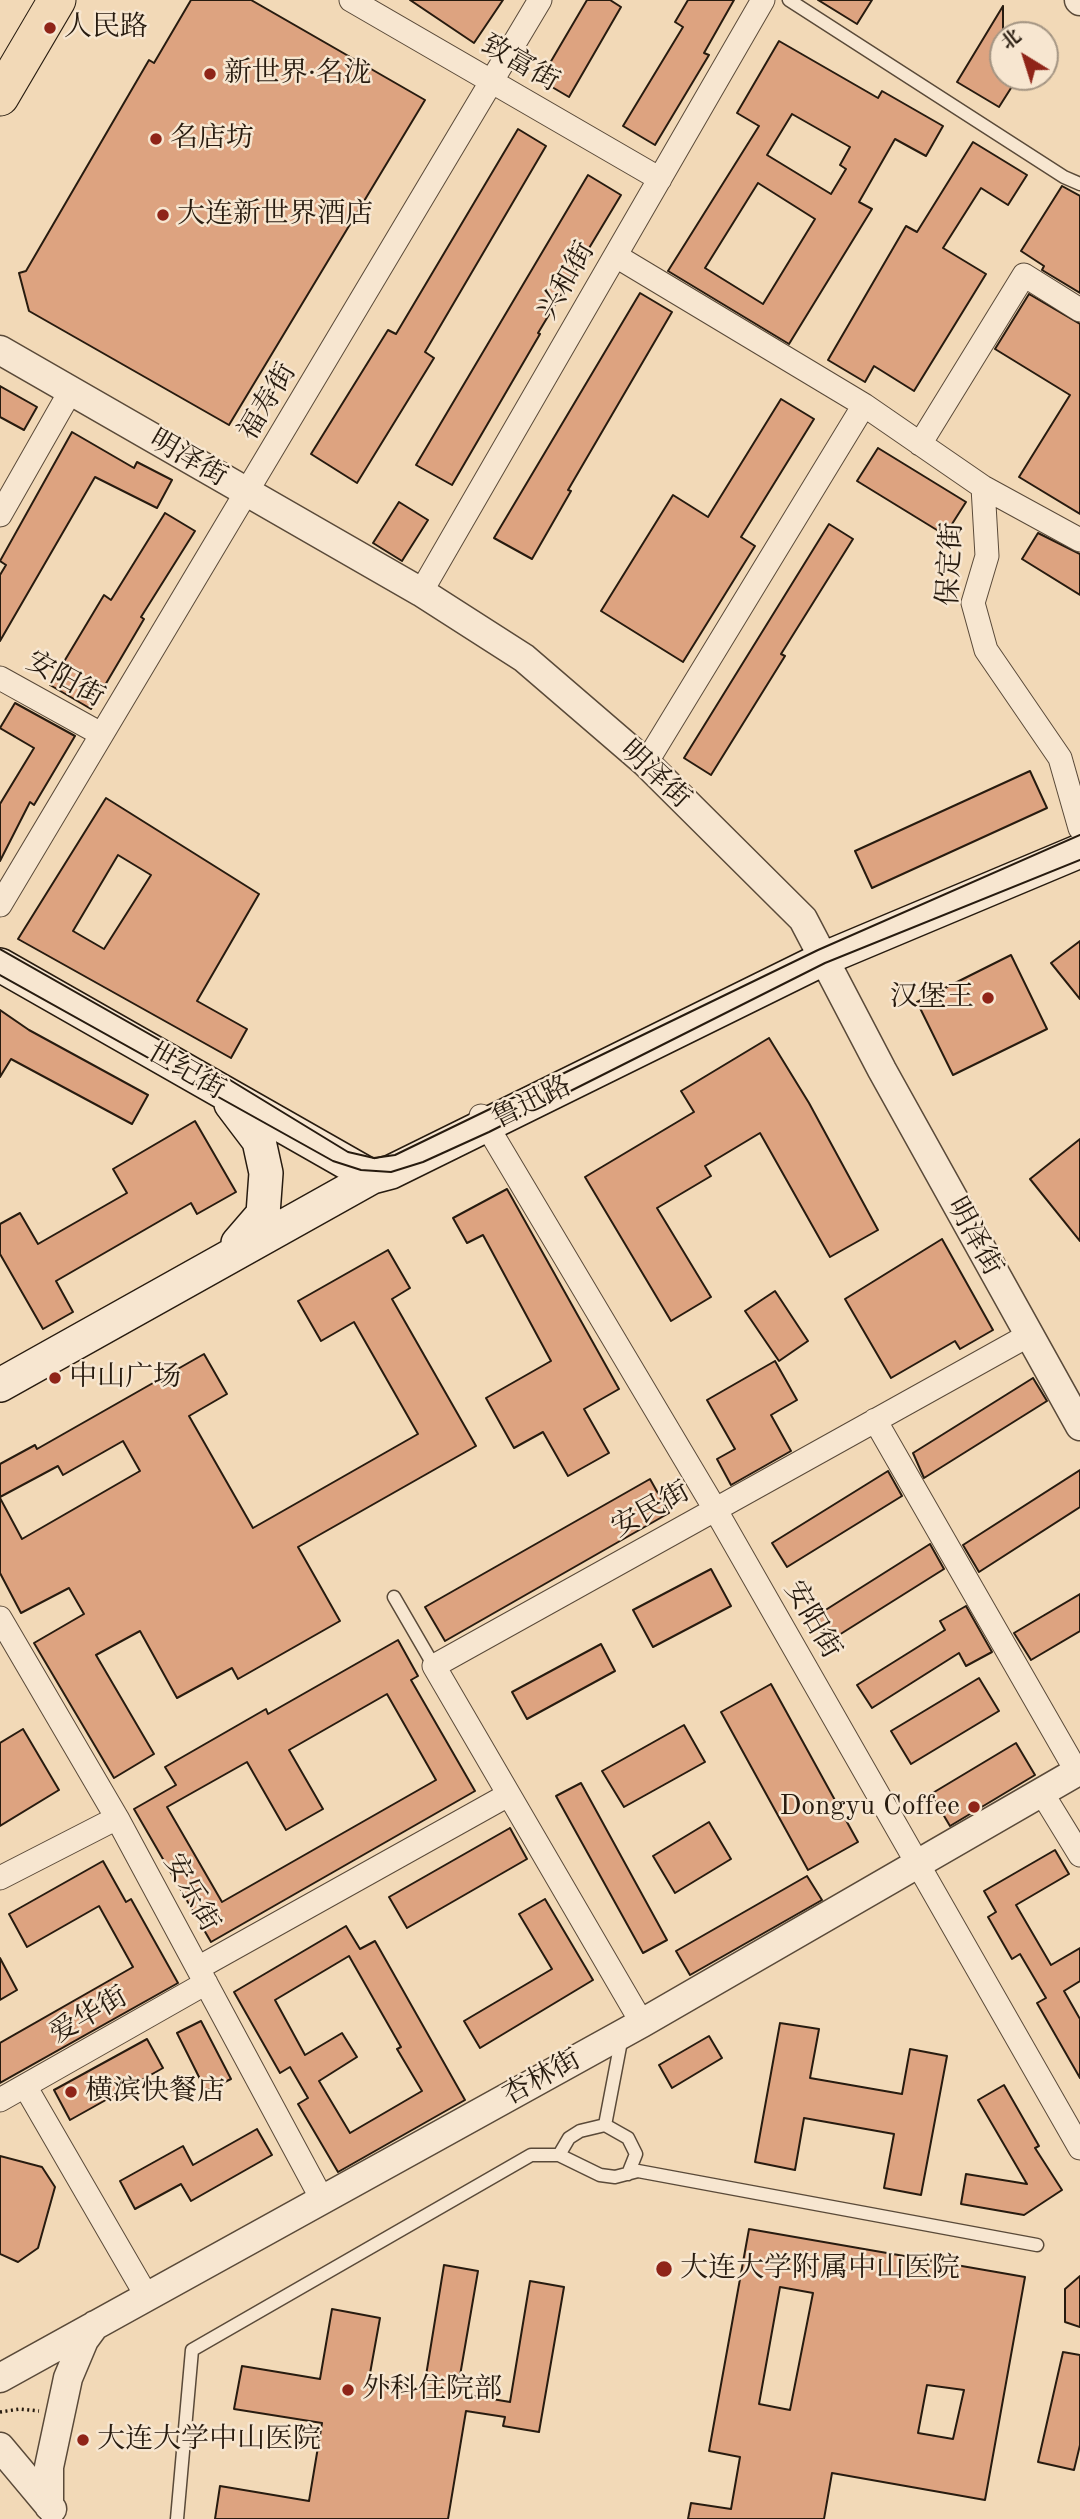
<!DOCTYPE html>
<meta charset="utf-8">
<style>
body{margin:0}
#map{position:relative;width:1080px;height:2519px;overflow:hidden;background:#f2d9b7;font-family:"Old Standard TT","Noto Serif SC",serif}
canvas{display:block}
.north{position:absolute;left:989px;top:21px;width:70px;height:70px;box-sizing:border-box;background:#f7e6d0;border:2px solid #a49583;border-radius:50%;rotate:322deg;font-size:19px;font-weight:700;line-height:28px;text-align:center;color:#271b0f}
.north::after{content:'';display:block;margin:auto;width:24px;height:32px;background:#8f2418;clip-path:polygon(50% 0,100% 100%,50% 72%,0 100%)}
</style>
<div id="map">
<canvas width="1080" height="2519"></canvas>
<div class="north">北</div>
</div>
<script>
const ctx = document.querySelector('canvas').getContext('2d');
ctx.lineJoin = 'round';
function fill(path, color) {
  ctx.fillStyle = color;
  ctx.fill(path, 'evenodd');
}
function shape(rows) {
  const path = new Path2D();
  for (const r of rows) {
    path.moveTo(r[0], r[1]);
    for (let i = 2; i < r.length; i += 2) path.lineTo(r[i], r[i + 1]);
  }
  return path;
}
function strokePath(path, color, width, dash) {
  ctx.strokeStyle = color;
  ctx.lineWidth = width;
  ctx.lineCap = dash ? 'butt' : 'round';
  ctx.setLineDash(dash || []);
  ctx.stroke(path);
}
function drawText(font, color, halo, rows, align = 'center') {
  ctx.font = font + ' "Old Standard TT","Noto Serif SC",serif';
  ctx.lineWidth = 5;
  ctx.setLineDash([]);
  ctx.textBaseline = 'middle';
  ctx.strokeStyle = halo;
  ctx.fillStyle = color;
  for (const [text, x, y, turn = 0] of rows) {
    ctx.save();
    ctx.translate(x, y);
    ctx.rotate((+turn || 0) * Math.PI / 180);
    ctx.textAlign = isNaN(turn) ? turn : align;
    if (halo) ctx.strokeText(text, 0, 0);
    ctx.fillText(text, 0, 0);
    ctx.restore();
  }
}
const building = shape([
 [191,0,251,0,425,100,229,425,29,311,19,273,26,271,149,60,154,63,191,0],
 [410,0,503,0,474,43,410,0],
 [587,0,610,0,621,7,569,97,540,80,587,0],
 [688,0,734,0,704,53,709,55,655,145,623,126,683,27,675,22,688,0],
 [818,0,872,0,857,24,818,0],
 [1003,6,1003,77,1018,77,999,107,957,82,1003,6],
 [779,41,878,98,882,91,943,126,926,156,895,139,859,202,872,209,789,344,668,271,759,126,737,113,779,41],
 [792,114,850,147,840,165,846,169,831,194,767,155,792,114],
 [758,183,815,219,763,304,705,268,758,183],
 [518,129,546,146,425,352,434,358,357,483,311,454,388,330,396,334,518,129],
 [973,142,1027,175,1008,205,981,188,943,248,986,274,914,391,874,366,865,382,828,360,906,226,917,232,973,142],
 [588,175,621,195,538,333,540,334,452,485,416,465,588,175],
 [1062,186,1080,196,1080,293,1042,270,1044,266,1021,251,1062,186],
 [640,293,672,312,568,490,571,491,532,559,494,538,640,293],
 [1029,294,1080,324,1080,514,1019,477,1070,395,995,349,1029,294],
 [0,386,37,407,24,430,0,417,0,386],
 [781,399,814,419,741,537,755,546,683,662,601,611,673,495,708,517,781,399],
 [72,432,134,468,137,462,172,480,157,508,95,477,0,641,0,575,6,565,0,561,72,432],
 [878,448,966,502,945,535,857,481,878,448],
 [399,502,428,520,402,561,373,543,399,502],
 [165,513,195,531,141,617,144,619,91,709,50,685,104,595,111,600,165,513],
 [829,524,853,539,781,654,785,656,711,775,684,758,829,524],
 [1038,533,1080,554,1080,595,1022,559,1038,533],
 [15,703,75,736,34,805,30,802,0,861,0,804,34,748,0,728,15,703],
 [1030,771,1047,808,872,888,855,851,1030,771],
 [106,798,259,894,197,1001,247,1029,231,1058,18,939,106,798],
 [118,855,151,875,104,949,73,931,118,855],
 [1080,941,1080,999,1051,963,1080,941],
 [1011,955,1047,1029,953,1075,917,1002,1011,955],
 [0,1010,29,1030,148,1095,132,1124,11,1059,0,1077,0,1010],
 [769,1038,809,1103,878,1230,830,1257,760,1133,705,1166,711,1176,657,1208,711,1297,671,1321,585,1177,694,1112,681,1091,769,1038],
 [195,1121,236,1192,197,1214,191,1203,56,1281,73,1312,43,1329,0,1254,0,1224,20,1213,38,1244,127,1193,113,1169,195,1121],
 [1080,1139,1080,1241,1030,1179,1080,1139],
 [507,1189,619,1389,584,1409,609,1453,568,1476,543,1432,514,1448,486,1398,551,1361,483,1235,467,1243,453,1218,507,1189],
 [942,1239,993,1330,960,1349,955,1341,891,1378,845,1299,942,1239],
 [388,1250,410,1288,392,1299,476,1446,298,1547,340,1621,238,1679,232,1668,177,1698,140,1631,96,1655,154,1754,114,1778,34,1643,84,1614,69,1588,21,1613,0,1573,0,1498,22,1539,140,1471,123,1441,63,1475,58,1466,0,1497,0,1464,35,1445,37,1449,204,1354,227,1394,189,1416,253,1528,418,1434,354,1322,321,1341,298,1301,388,1250],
 [775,1291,808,1341,779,1361,745,1311,775,1291],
 [775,1361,797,1400,771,1415,791,1451,731,1485,717,1459,735,1449,707,1400,775,1361],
 [1033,1378,1047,1401,924,1478,913,1453,1033,1378],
 [1080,1470,1080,1507,979,1572,963,1545,1080,1470],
 [888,1471,902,1496,787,1567,772,1543,888,1471],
 [650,1479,669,1513,445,1641,425,1607,650,1479],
 [930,1544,944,1569,831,1640,816,1616,930,1544],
 [711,1569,731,1606,653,1647,633,1610,711,1569],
 [1080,1594,1080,1631,1031,1660,1014,1633,1080,1594],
 [966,1606,992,1652,966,1666,959,1653,872,1708,857,1685,945,1630,940,1621,966,1606],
 [398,1640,418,1676,411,1680,475,1791,211,1942,134,1809,176,1785,165,1767,266,1709,268,1714,398,1640],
 [387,1694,436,1780,222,1902,167,1807,247,1762,286,1830,323,1809,289,1750,387,1694],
 [601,1644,615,1671,527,1719,512,1692,601,1644],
 [979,1678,999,1711,911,1764,891,1731,979,1678],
 [771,1684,858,1842,808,1870,721,1712,771,1684],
 [684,1725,705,1762,624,1807,602,1771,684,1725],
 [23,1729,59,1790,0,1826,0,1743,23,1729],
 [1016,1743,1035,1775,950,1826,931,1794,1016,1743],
 [581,1783,667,1940,643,1953,556,1796,581,1783],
 [709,1822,731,1859,675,1893,653,1856,709,1822],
 [510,1828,527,1859,407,1928,389,1897,510,1828],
 [1055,1850,1069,1874,1016,1905,1051,1965,1080,1948,1080,1981,1064,1991,1080,2019,1080,2078,1037,2003,1046,1998,1020,1954,1012,1959,988,1917,996,1912,984,1891,1055,1850],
 [103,1861,126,1902,131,1899,178,1983,0,2083,0,2043,133,1967,99,1906,27,1947,9,1914,103,1861],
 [807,1876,822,1900,690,1975,676,1951,807,1876],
 [545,1899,593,1980,480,2048,464,2021,552,1969,519,1914,545,1899],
 [346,1926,360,1949,375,1941,465,2100,338,2172,298,2104,308,2098,290,2067,280,2073,234,1992,346,1926],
 [349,1956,401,2047,397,2049,422,2091,350,2133,319,2081,357,2057,342,2033,305,2055,275,2000,349,1956],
 [0,1958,17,1990,0,2000,0,1958],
 [201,2021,231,2079,206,2091,177,2033,201,2021],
 [780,2023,819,2029,810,2078,902,2094,910,2049,947,2056,921,2195,884,2188,894,2134,804,2118,795,2170,755,2162,780,2023],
 [709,2036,722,2058,672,2088,659,2065,709,2036],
 [147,2039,163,2068,70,2120,54,2090,147,2039],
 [1004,2085,1039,2146,1035,2148,1062,2190,1024,2215,961,2204,966,2174,1027,2184,978,2100,1004,2085],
 [257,2129,272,2155,191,2201,181,2184,135,2209,120,2181,183,2146,193,2165,257,2129],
 [0,2156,42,2167,55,2187,38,2248,18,2262,0,2254,0,2156],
 [749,2229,1025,2277,985,2500,832,2473,824,2519,688,2519,691,2503,731,2509,740,2457,709,2451,749,2229],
 [780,2287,813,2293,790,2410,759,2404,780,2287],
 [927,2385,964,2390,953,2439,918,2433,927,2385],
 [444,2265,478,2271,457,2393,510,2402,530,2281,564,2287,539,2432,503,2426,505,2417,466,2411,448,2519,215,2519,220,2486,309,2501,322,2423,234,2409,242,2366,320,2379,332,2309,380,2318,369,2379,424,2388,444,2265],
 [1080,2276,1080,2327,1065,2322,1065,2289,1080,2276],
 [1063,2352,1080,2355,1080,2445,1074,2470,1038,2462,1063,2352]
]);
fill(building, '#dda380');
strokePath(building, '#271b0f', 2);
const service = shape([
 [789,0,1064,177,1080,184],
 [394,1597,434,1666],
 [605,2125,622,2036],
 [559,2155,569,2138,580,2131,605,2125,628,2138,636,2154,628,2174],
 [177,2519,192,2350,531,2155,559,2155,600,2175,615,2177,638,2171,1037,2245]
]);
const minor = shape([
 [351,0,660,179],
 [616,256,864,405,983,487,1080,540],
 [920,444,1024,275,1080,310],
 [983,487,987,556,973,603,986,650,1060,758,1080,828],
 [0,515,70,392],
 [421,592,763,0],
 [0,678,101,734],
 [646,763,864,405],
 [0,905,540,0],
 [481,1116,715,1509,1080,2148],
 [875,1420,1077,1772],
 [0,1618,117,1818,323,2201],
 [1042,1793,1080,1855],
 [0,1878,117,1818],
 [198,1968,508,1795],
 [642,2023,434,1666,1029,1335],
 [25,2086,146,2295],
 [0,2100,206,1983]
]);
const tertiary = shape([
 [1079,0,1080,1],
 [0,350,421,592,524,658,646,763,803,919,882,1070,1080,1426],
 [0,2378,642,2023,1080,1770],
 [0,2447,52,2509],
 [49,2506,49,2467,68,2378,84,2340,95,2325]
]);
const secondary = shape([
 [0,965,372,1177],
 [231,1104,259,1141,266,1173,263,1214,238,1243],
 [0,1385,372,1177,391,1172,823,959,1080,851]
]);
const primary = shape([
 [0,97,57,0]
]);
strokePath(service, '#5a4a39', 15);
strokePath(minor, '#5a4a39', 25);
strokePath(tertiary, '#5a4a39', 31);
strokePath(secondary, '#271b0f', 36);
strokePath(primary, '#271b0f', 39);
strokePath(shape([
 [0,2412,20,2409,39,2411]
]), '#271b0f', 3.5, [2, 3.5]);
strokePath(service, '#f7e6d0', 12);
strokePath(minor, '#f7e6d0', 23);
strokePath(tertiary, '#f7e6d0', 28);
strokePath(secondary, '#f7e6d0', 33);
strokePath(primary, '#f2d9b7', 37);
strokePath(shape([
 [0,949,230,1080,348,1152,374,1158,395,1155,818,950,1080,835],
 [0,975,333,1161,361,1170,391,1172,423,1162,489,1132,825,963,1080,860]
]), '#271b0f', 2);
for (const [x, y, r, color] of [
 [50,28,7,"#8f2418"],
 [210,74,7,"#8f2418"],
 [156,139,7,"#8f2418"],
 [163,215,7,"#8f2418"],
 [988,998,7,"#8f2418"],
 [55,1378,7,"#8f2418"],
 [974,1807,7,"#8f2418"],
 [71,2092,7,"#8f2418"],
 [664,2269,9,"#8f2418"],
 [348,2390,7,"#8f2418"],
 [83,2440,7,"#8f2418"]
]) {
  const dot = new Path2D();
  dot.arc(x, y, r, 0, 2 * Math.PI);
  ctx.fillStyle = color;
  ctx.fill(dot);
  strokePath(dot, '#f7e6d0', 2.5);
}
drawText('28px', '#271b0f', '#f7e6d0', [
 ["人民路",64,28],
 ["新世界·名泷",224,74],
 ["名店坊",170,139],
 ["大连新世界酒店",177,215],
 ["汉堡王",974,998,"right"],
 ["中山广场",69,1378],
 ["Dongyu Coffee",960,1807,"right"],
 ["横滨快餐店",85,2092],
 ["大连大学附属中山医院",680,2269],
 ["外科住院部",362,2390],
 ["大连大学中山医院",97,2440]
], 'left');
drawText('28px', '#271b0f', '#f7e6d0', [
 ["致富街",520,64,30],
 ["兴和街",567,281,-60],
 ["福寿街",268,402,-59],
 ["明泽街",188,459,30],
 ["保定街",951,564,-87],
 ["安阳街",65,680,29],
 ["明泽街",655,775,43],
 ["世纪街",186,1072,30],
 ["鲁迅路",532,1103,-26],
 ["明泽街",974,1237,61],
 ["安民街",651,1510,-29],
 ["安阳街",812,1620,60],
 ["安乐街",191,1893,61],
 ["爱华街",89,2016,-30],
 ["杏林街",542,2078,-29]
]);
</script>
